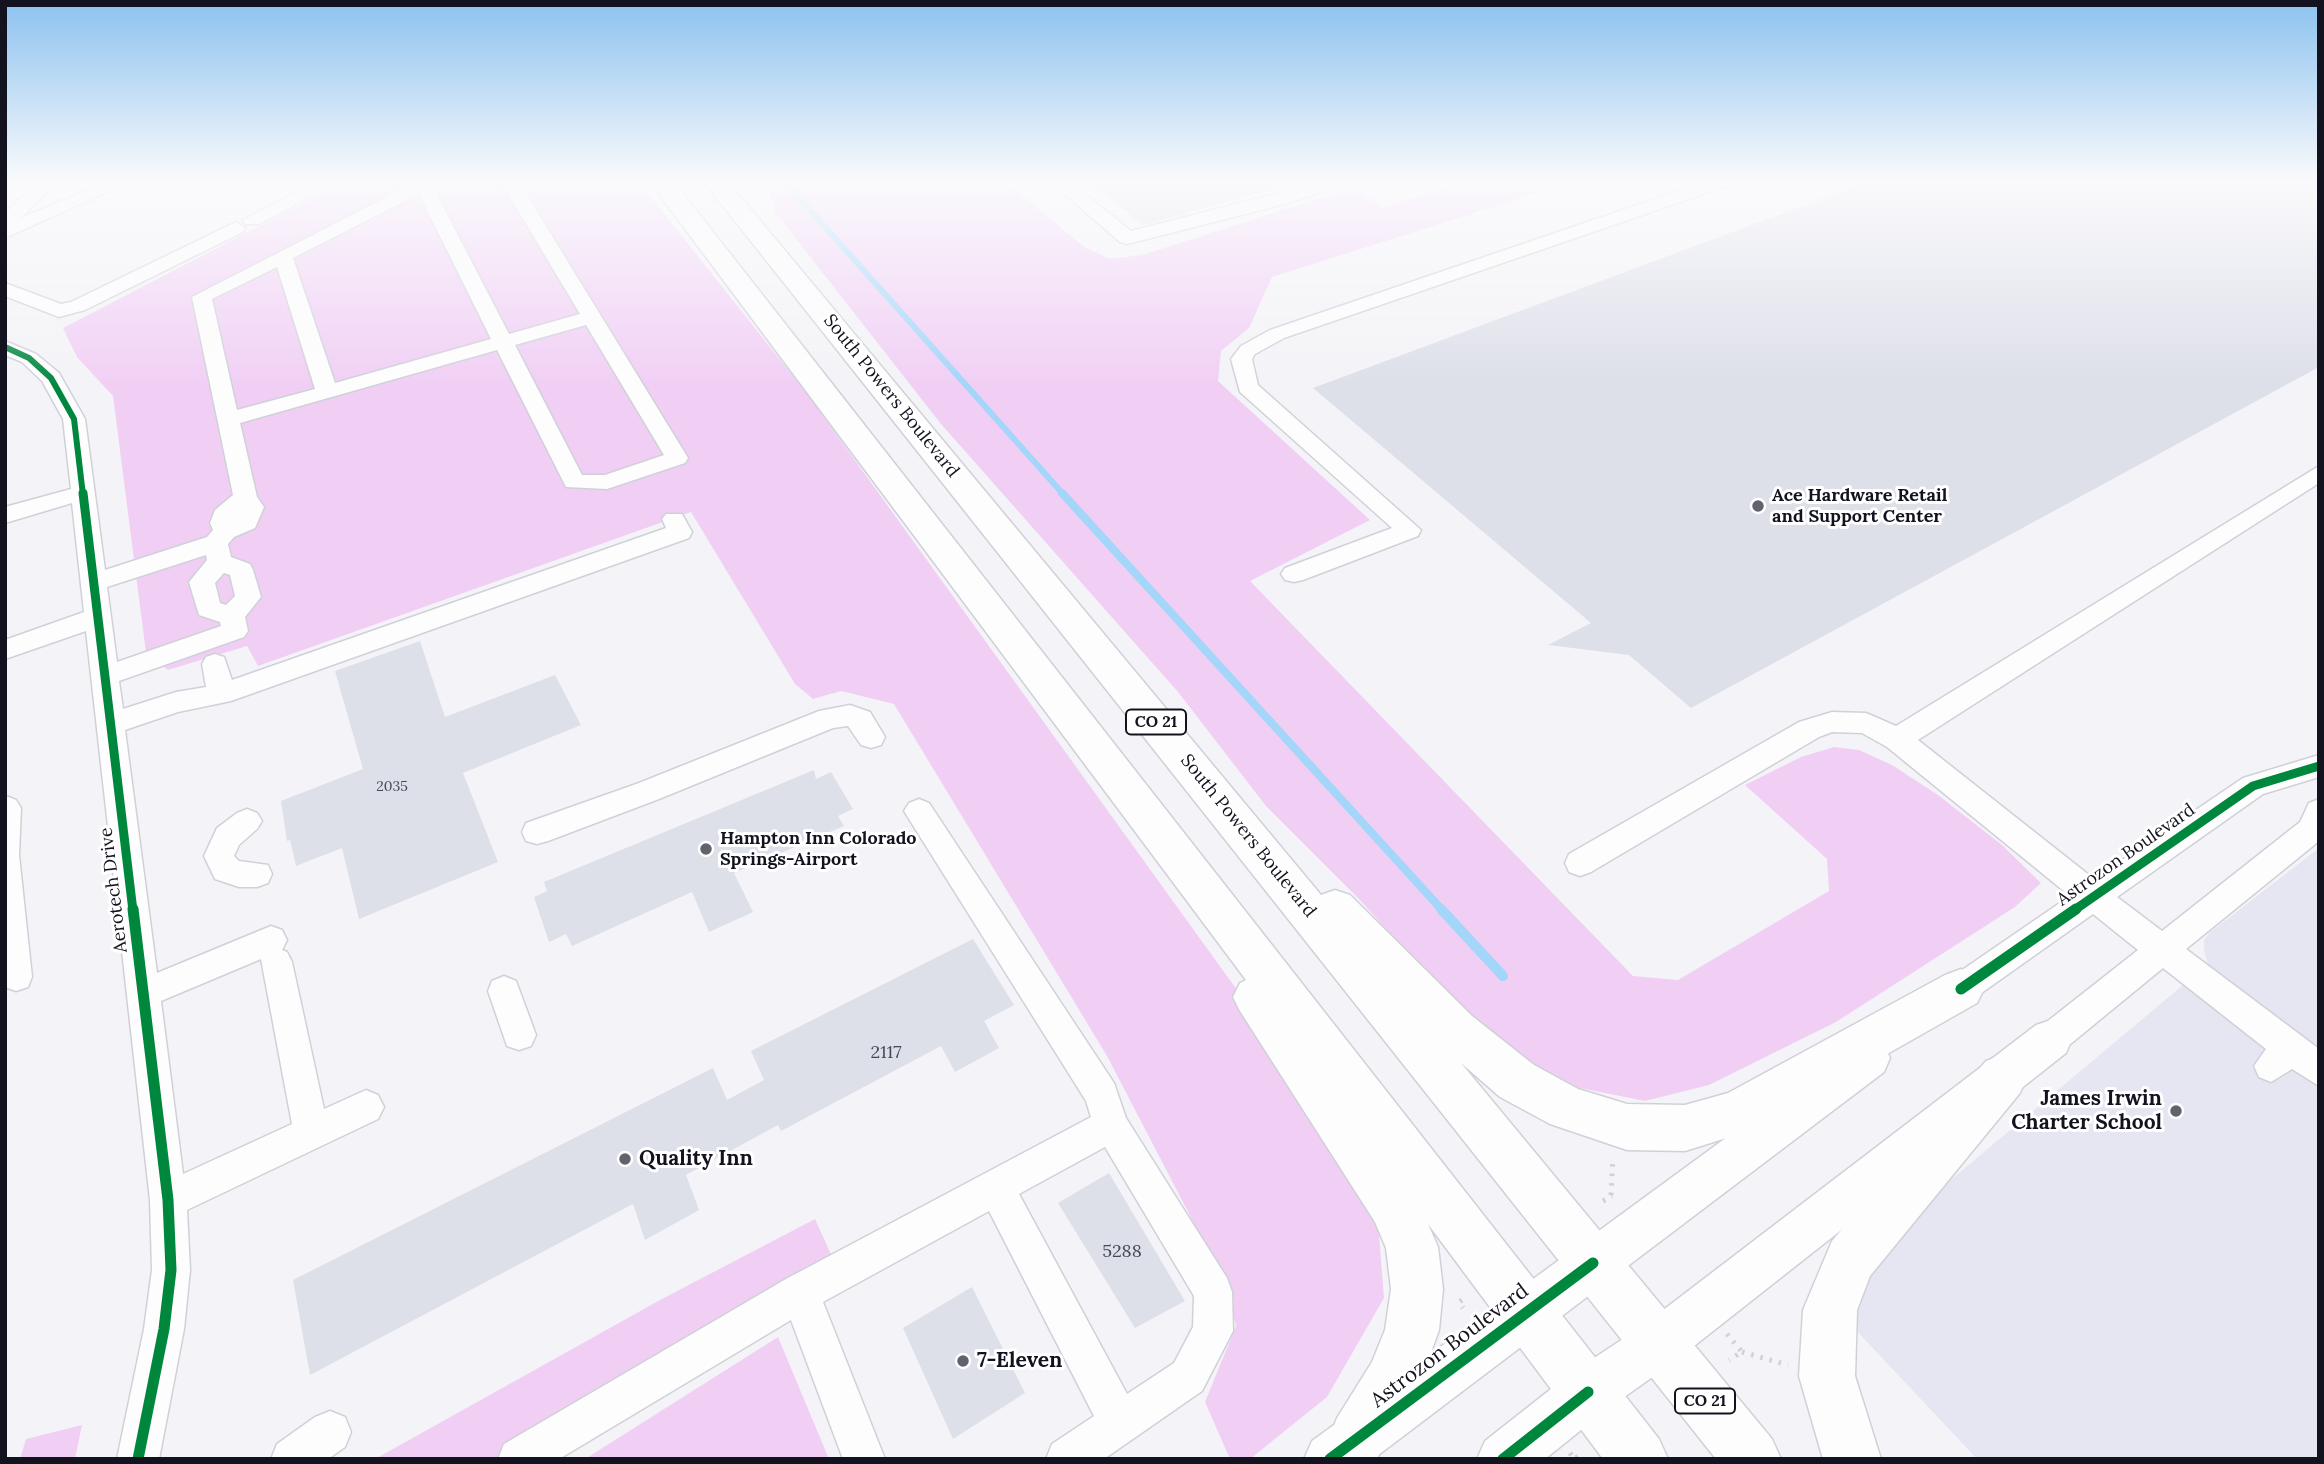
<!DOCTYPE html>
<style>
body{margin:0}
#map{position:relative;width:2324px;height:1464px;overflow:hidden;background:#f4f4f8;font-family:Lora,serif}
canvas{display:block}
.frame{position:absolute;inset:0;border:7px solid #131320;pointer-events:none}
</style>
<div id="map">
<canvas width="2324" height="1464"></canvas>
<div class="frame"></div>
</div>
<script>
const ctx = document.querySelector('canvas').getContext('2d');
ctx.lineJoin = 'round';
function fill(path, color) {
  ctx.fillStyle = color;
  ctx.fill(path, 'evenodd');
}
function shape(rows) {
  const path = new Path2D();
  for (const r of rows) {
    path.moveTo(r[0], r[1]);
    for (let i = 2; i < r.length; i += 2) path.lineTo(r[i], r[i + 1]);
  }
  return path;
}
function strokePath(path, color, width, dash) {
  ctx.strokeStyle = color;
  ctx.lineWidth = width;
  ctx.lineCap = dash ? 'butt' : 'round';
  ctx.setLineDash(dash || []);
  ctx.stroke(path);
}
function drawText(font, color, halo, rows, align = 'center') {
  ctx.font = font + ' Lora,serif';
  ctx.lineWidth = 6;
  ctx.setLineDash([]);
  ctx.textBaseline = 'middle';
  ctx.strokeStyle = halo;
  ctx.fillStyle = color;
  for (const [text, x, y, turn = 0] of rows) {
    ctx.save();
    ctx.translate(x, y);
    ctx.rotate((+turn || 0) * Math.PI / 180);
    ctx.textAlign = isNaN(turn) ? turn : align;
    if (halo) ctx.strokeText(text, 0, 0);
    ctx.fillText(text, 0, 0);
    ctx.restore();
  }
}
fill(shape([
 [2319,848,2319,1459,1977,1459,1853,1327,1862,1281,1922,1204,2208,964,2204,950,2204,940,2209,933]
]), '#e5e6f1');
fill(shape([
 [344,182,639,182,805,391,1289,1062,1377,1209,1384,1298,1327,1397,1250,1459,1230,1459,1205,1402,1236,1326,1225,1283,1107,1056,894,704,841,691,813,699,795,684,691,512,258,666,247,646,168,670,146,653,113,396,77,357,63,328],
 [766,182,1006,182,1083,246,1110,259,1142,255,1354,187,1383,208,1457,182,1539,182,1550,189,1272,277,1249,328,1221,351,1218,381,1370,520,1250,581,1633,976,1678,980,1829,891,1827,859,1745,785,1801,757,1834,747,1859,750,1892,765,1938,795,2002,845,2041,883,2015,907,1836,1022,1709,1085,1645,1101,1570,1086,1529,1064,1480,1026,1438,987,1360,900,1266,806,1178,692,941,424,775,212],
 [815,1219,839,1272,520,1459,375,1459,660,1300],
 [778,1337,829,1459,585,1459],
 [82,1425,75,1459,20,1459,26,1439]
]), '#f1cff5');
strokePath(shape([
 [785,182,1064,495]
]), '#a3d6f9', 6);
strokePath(shape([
 [1062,493,1443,911]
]), '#a3d6f9', 8);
strokePath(shape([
 [1441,909,1503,976]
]), '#a3d6f9', 10);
fill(shape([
 [1089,182,1280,182,1281,187,1143,225],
 [1867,182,2319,182,2319,367,1691,708,1629,655,1548,645,1591,623,1313,388],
 [420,641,445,717,555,675,581,725,463,773,498,862,359,919,342,848,296,866,290,840,287,841,281,801,363,769,335,671],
 [814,770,816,779,831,772,853,809,838,816,844,826,734,873,753,912,709,932,692,892,572,946,566,934,549,942,534,897,547,891,544,882],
 [973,939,1014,1005,984,1021,999,1048,955,1072,941,1046,781,1131,778,1125,686,1175,699,1210,645,1240,633,1204,310,1375,293,1280,713,1068,727,1100,764,1080,751,1051],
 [1109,1173,1185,1301,1135,1328,1058,1203],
 [972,1287,1025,1393,953,1439,903,1328]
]), '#dddfe9');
const minor = shape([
 [37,182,56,182,21,218,107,182,125,184,5,238,5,213,37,182],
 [315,182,337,182,259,224,245,224,243,220,315,182],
 [416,182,438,182,433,187,509,334,580,314,501,182,519,182,688,458,685,463,607,489,566,487,497,350,240,423,257,497,264,507,255,528,234,537,228,544,231,557,250,564,253,570,261,597,245,617,248,631,244,637,119,681,123,709,176,692,206,687,202,664,206,657,215,654,224,657,232,680,666,528,662,519,666,514,682,514,692,532,689,538,231,701,178,712,125,730,157,973,271,926,282,930,287,940,282,950,287,952,292,962,324,1109,366,1090,378,1095,384,1107,378,1119,187,1210,190,1270,184,1329,159,1459,117,1459,144,1329,152,1270,150,1200,86,631,5,659,5,640,84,612,72,503,5,523,5,507,71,489,63,419,42,381,22,362,5,355,5,341,36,354,59,373,85,419,105,570,207,537,213,530,210,523,215,510,233,495,192,297,416,182],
 [419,194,491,339,335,383,293,258,419,194],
 [277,267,315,389,237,410,212,299,277,267],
 [586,325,664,455,605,475,582,475,515,345,586,325],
 [206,555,207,560,189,582,199,615,220,622,221,626,117,662,107,587,206,555],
 [224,573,230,575,235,596,226,605,220,603,215,583,224,573],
 [261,959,292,1124,183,1174,161,1001,261,959],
 [1051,182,1070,182,1131,231,1321,182,1347,182,1344,186,1273,207,1127,244,1120,242,1051,182],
 [1705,182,1730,182,1727,186,1284,338,1255,354,1252,359,1258,385,1421,530,1418,536,1303,580,1294,582,1285,580,1281,574,1285,568,1392,528,1240,392,1231,359,1241,346,1270,330,1705,182],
 [236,222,245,228,243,232,85,310,59,317,5,296,5,283,61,304,71,302,236,222],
 [2319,466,2319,483,1918,740,2094,879,2243,778,2319,755,2319,777,2263,794,2117,897,2162,931,2300,822,2309,803,2319,799,2319,841,2186,949,2319,1049,2319,1086,2292,1069,2271,1082,2259,1077,2254,1066,2266,1049,2163,968,2063,1050,2051,1054,2039,1050,2034,1039,2039,1028,2138,950,2093,914,1973,999,1961,1004,1949,999,1945,989,1949,979,2070,896,1887,747,1862,733,1832,732,1819,737,1591,872,1580,876,1569,872,1565,863,1569,854,1799,722,1832,712,1866,713,1896,726,2319,466],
 [850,705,870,712,885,737,881,745,871,748,861,745,848,726,833,728,659,799,548,841,537,844,526,841,522,832,526,823,639,783,819,711,850,705],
 [6,796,16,800,21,808,19,855,32,977,28,987,16,991,5,987,6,796],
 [919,799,929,803,1114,1083,1126,1118,1227,1278,1232,1292,1233,1331,1202,1391,1104,1459,1046,1459,1052,1444,1094,1416,989,1211,823,1302,885,1459,843,1459,791,1320,559,1459,498,1459,504,1444,786,1279,1091,1117,1086,1101,909,819,904,811,909,803,919,799],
 [1105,1147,1194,1296,1193,1327,1174,1363,1127,1394,1019,1194,1105,1147],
 [247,809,257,813,262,821,257,829,239,845,234,856,239,861,268,865,272,874,268,883,257,887,239,887,215,879,204,856,217,828,237,813,247,809],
 [504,976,516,981,536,1035,531,1046,519,1050,507,1046,488,991,492,981,504,976],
 [330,1411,345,1417,351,1432,345,1447,328,1459,271,1459,277,1444,315,1417,330,1411]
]);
const major = shape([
 [2051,1020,2066,1025,2072,1039,2066,1053,1675,1361,1606,1410,1545,1459,1477,1459,1485,1441,1570,1374,1641,1327,2036,1025,2051,1020],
 [1869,1038,1884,1044,1890,1058,1884,1072,1373,1459,1304,1459,1312,1441,1854,1044,1869,1038]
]);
const highway = shape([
 [650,182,674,182,1659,1439,1668,1459,1603,1459,1428,1224,1438,1247,1443,1289,1439,1330,1421,1380,1413,1400,1377,1458,1337,1458,1329,1438,1337,1418,1372,1362,1385,1330,1391,1289,1386,1248,1375,1222,1240,1011,1233,997,1240,983,1246,980,650,182],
 [704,182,728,182,1321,895,1335,890,1350,895,1472,1016,1534,1065,1578,1089,1627,1104,1685,1105,1728,1093,1945,975,1961,969,1977,975,1984,989,1977,1003,1755,1129,1685,1151,1627,1150,1550,1124,1500,1097,1461,1063,1772,1439,1781,1459,1716,1459,704,182],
 [2003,1055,2020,1061,2027,1077,2020,1093,1870,1276,1857,1310,1855,1376,1881,1459,1823,1459,1799,1376,1803,1310,1832,1241,1986,1061,2003,1055]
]);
strokePath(minor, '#d0d0d8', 3);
strokePath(major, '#d0d0d8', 3);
strokePath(highway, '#d0d0d8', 3);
strokePath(shape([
 [1611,1195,1613,1157],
 [1603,1201,1612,1196],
 [1462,1300,1459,1302,1463,1308],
 [1727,1334,1742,1352,1729,1360],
 [1742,1352,1788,1365],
 [1570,1453,1574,1459,1583,1453]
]), '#d1d1d4', 5, [2.5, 7]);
fill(minor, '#fdfdfe');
fill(major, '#fdfdfe');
fill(highway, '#fdfdfe');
strokePath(shape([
 [5,347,29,358,51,378,74,419,83,495]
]), '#00873e', 6);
strokePath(shape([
 [83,493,133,911],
 [2073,911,2253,786,2319,766]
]), '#00873e', 9);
strokePath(shape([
 [133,909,168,1200,171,1270,164,1329,138,1459],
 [1961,989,2076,909],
 [1330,1459,1593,1263],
 [1503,1459,1588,1392]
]), '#00873e', 11);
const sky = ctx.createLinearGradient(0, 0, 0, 386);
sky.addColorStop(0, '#8cc2ef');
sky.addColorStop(0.47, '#fafafc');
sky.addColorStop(1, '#fafafc00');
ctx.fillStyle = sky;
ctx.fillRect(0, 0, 2324, 386);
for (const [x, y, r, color] of [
 [1758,506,7,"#62626c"],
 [706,849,7,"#62626c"],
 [2176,1111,7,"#62626c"],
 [625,1159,7,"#62626c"],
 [963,1361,7,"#62626c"]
]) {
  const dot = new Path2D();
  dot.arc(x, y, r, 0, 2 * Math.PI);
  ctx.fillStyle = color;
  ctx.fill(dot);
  strokePath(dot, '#fff', 2.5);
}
drawText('14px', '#484854', null, [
 ["2035",392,787]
]);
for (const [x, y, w] of [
 [1156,722,60],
 [1705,1401,60]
]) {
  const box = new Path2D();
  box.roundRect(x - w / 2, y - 12.5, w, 25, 5);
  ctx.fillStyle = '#fff';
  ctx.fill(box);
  strokePath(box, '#131320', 2);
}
drawText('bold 16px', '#131320', null, [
 ["CO 21",1156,722],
 ["CO 21",1705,1401]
]);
drawText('18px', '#131320', '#fff', [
 ["South Powers Boulevard",891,396,51],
 ["South Powers Boulevard",1248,836,51],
 ["Astrozon Boulevard",2126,855,-35],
 ["Aerotech Drive",114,890,-97]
]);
drawText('bold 18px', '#131320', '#fff', [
 ["Ace Hardware Retail",1772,496],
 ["and Support Center",1772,517],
 ["Hampton Inn Colorado",720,839],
 ["Springs-Airport",720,860]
], 'left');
drawText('18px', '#484854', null, [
 ["2117",886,1053],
 ["5288",1122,1252]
]);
drawText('bold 21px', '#131320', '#fff', [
 ["James Irwin",2162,1099,"right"],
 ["Charter School",2162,1123,"right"],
 ["Quality Inn",639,1159],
 ["7-Eleven",977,1361]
], 'left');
drawText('21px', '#131320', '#fff', [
 ["Astrozon Boulevard",1450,1346,-37]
]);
</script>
